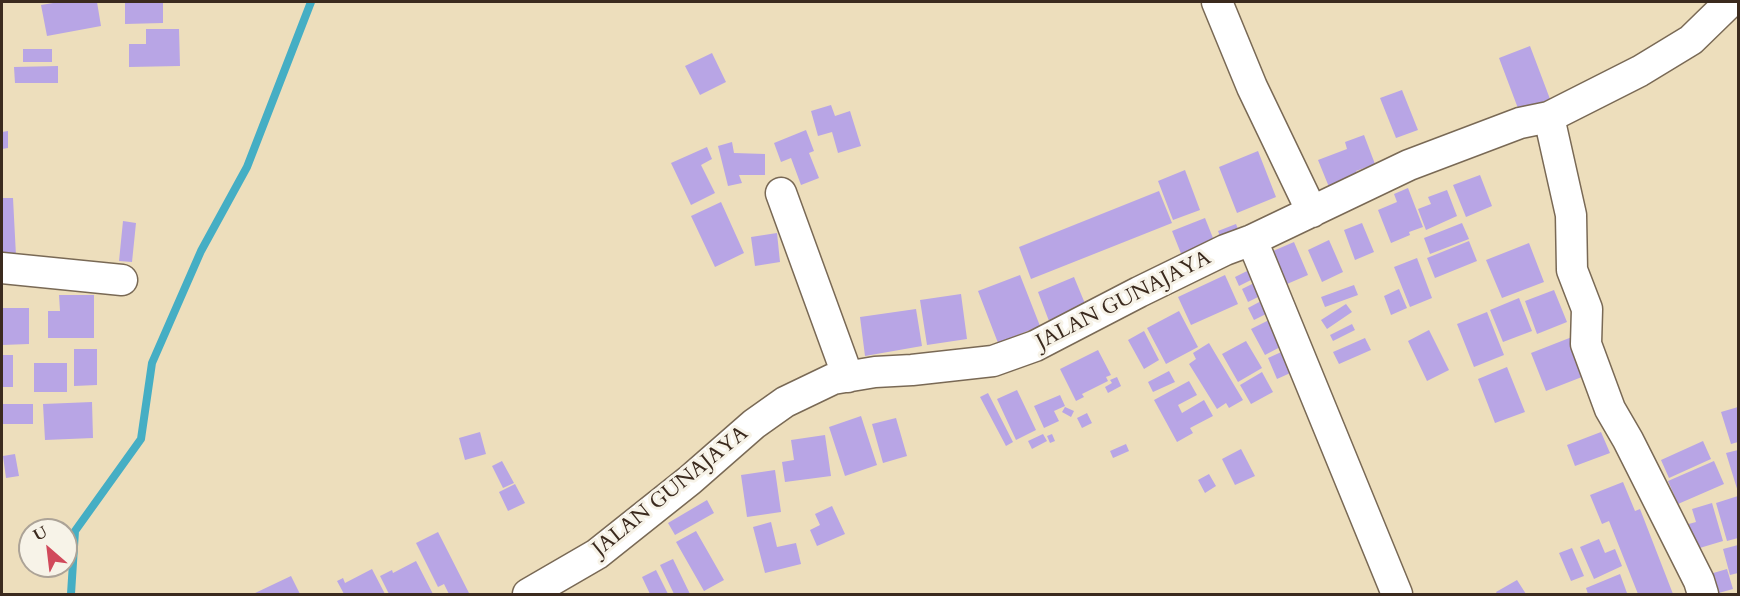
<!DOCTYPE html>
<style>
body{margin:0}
#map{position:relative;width:1740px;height:596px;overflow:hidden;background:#eddebc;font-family:Cardo,serif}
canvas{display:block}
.frame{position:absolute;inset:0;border:3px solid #3b2a1e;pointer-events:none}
.north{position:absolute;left:18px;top:518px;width:60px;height:60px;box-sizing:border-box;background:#f7f3e8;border:2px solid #aca397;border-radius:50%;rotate:332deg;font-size:16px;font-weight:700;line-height:24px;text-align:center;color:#3b2a1e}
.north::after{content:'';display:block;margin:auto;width:21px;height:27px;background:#d1495b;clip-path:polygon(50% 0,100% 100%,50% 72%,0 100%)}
</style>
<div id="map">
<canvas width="1740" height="596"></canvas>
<div class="frame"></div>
<div class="north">U</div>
</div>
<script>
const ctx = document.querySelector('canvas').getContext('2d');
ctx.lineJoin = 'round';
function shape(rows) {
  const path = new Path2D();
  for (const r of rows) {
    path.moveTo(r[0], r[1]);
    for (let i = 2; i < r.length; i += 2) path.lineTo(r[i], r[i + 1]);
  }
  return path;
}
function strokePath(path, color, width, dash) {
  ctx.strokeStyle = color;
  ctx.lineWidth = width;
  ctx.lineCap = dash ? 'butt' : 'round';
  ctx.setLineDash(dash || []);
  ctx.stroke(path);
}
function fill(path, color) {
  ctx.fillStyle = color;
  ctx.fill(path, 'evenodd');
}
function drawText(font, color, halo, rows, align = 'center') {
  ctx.font = font + ' Cardo,serif';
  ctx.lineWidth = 6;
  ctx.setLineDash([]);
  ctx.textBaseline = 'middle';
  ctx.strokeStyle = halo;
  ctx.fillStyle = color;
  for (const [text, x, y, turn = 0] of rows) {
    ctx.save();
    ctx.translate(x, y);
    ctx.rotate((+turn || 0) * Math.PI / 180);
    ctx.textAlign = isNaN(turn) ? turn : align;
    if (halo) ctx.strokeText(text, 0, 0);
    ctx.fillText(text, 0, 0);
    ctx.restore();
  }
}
strokePath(shape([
 [71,594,75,531,141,439,152,363,201,251,247,167,311,2]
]), '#45aec4', 8);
fill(shape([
 [59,2,97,2,101,26,47,36,41,5],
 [125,2,163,2,163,23,125,24],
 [146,29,179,29,180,66,129,67,129,44,146,44],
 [1530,46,1550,99,1519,111,1499,58],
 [23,49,52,49,52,62,23,62],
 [712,53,726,82,700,95,685,66],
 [58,66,58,83,15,83,14,67],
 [1402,90,1418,130,1396,138,1380,98],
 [831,105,835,116,850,111,861,146,838,153,832,132,818,136,811,111],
 [806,130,814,151,809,153,819,178,801,185,791,158,781,162,774,143],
 [8,131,8,148,2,149,2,132],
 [1364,135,1375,164,1356,171,1358,175,1329,187,1318,160,1347,149,1345,142],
 [732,142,734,153,765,154,765,175,739,175,742,183,728,186,718,146],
 [707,147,712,159,701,165,715,193,691,205,671,163],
 [1258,151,1276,197,1237,213,1219,167],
 [1185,170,1200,210,1173,220,1158,181],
 [1480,175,1492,206,1466,217,1453,185],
 [1408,188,1423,227,1409,232,1410,235,1391,243,1378,210,1397,202,1394,194],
 [1447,190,1457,216,1426,230,1418,209,1431,204,1428,197],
 [1159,191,1172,223,1031,279,1019,247],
 [2,198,13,198,16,256,2,257],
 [721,202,744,253,715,267,691,216],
 [1205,218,1217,248,1184,261,1172,231],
 [123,221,136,223,132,262,119,261],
 [1362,223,1374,252,1355,260,1344,230],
 [1462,223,1469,239,1430,254,1424,238],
 [1236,224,1241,237,1223,244,1218,231],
 [777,233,780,262,755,266,751,237],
 [1329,240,1343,272,1322,282,1308,250],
 [1469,241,1477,261,1435,278,1427,258],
 [1294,242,1308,275,1287,284,1273,251],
 [1529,243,1544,282,1502,298,1486,260],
 [1417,258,1432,298,1410,307,1394,267],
 [1249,270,1253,279,1239,286,1235,277],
 [1020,275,1040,326,998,343,978,291],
 [1225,275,1238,304,1191,325,1178,297],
 [1074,277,1086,306,1049,321,1038,292],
 [1254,283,1260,296,1248,302,1242,289],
 [1354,285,1358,295,1325,307,1321,297],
 [1399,289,1407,308,1391,315,1384,296],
 [1554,290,1567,322,1537,334,1525,301],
 [961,294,967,339,927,345,920,300],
 [59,295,94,295,94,338,48,338,48,311,60,311],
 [1519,298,1532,331,1503,342,1490,310],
 [1263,300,1270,312,1254,320,1248,308],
 [1346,304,1352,312,1327,329,1321,320],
 [2,308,29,308,29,344,2,345],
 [916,309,922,346,865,356,860,317],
 [1179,311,1198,347,1166,364,1147,328],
 [1487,312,1504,355,1474,367,1457,324],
 [1271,319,1284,345,1265,355,1251,329],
 [1352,324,1355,330,1333,341,1330,335],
 [1429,330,1449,370,1427,381,1408,341],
 [1144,331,1159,360,1144,369,1128,340],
 [1572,337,1587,375,1546,391,1531,353],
 [1365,338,1371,350,1339,364,1333,352],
 [1246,341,1262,368,1238,382,1222,354],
 [1209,343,1243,400,1229,408,1226,403,1217,409,1189,364,1196,359,1193,353],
 [74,349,97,349,97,385,74,386],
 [1288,349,1297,370,1277,379,1268,358],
 [1098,350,1111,375,1106,377,1108,381,1082,394,1084,397,1076,401,1060,369],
 [2,355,13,355,13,387,2,387],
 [34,363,67,363,67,392,34,392],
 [1507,367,1525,412,1495,423,1478,379],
 [1169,371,1175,382,1153,392,1148,382],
 [1262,372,1273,392,1251,404,1240,385],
 [1117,377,1121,386,1108,393,1105,387,1112,383,1110,380],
 [1189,381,1197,395,1178,405,1182,413,1204,400,1213,416,1190,428,1193,433,1177,442,1154,400],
 [1017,390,1036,430,1016,440,997,399],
 [988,393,1013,442,1006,446,980,397],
 [1060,395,1065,406,1054,411,1059,421,1044,428,1034,406],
 [92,402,93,438,45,440,43,404],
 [2,404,33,404,33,424,2,424],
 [1065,407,1074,411,1071,417,1062,412],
 [1738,407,1738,442,1731,444,1721,412],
 [1087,413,1092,423,1082,428,1077,418],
 [861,416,877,465,845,476,829,427],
 [896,418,907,456,883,463,872,424],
 [480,432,486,454,465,460,459,438],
 [1601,432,1610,453,1575,466,1567,445],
 [1043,434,1047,441,1032,449,1028,441],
 [1052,434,1055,441,1050,443,1047,436],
 [825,435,831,476,785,482,782,462,794,460,791,440],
 [1703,441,1711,459,1669,478,1661,460],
 [1126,444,1129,451,1113,458,1110,451],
 [1241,449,1255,476,1235,485,1222,459],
 [1738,450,1738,492,1726,453],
 [15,454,19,476,6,478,3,456],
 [502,461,514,483,503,488,492,466],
 [1714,461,1724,484,1678,504,1668,481],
 [775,470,781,512,747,517,741,475],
 [1209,474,1216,486,1205,493,1198,480],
 [1623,482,1635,511,1640,509,1673,594,1638,594,1609,521,1602,524,1590,495],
 [515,484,525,503,508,511,499,492],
 [1738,496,1738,538,1727,541,1716,503],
 [707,500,714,513,675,535,668,523],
 [1712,503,1723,541,1693,550,1685,525,1696,522,1692,509],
 [832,506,845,534,817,546,810,530,820,525,815,514],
 [771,522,777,547,796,543,801,564,765,573,753,527],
 [696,531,724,580,704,591,676,542],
 [438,532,469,593,466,594,449,594,444,584,438,587,416,543],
 [1599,539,1605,553,1615,549,1622,566,1594,579,1580,547],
 [1738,545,1738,573,1730,575,1723,549],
 [1572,548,1584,576,1571,581,1559,553],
 [673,559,690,594,674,594,660,565],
 [416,561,433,594,389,594,380,576,392,570,393,573],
 [372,569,385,594,344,594,337,581,343,578,345,583],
 [1727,569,1733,589,1715,594,1703,576],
 [656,570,668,594,650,594,642,577],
 [1620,574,1627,593,1588,594,1586,588],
 [291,576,300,594,253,594],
 [1517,580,1526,594,1497,594,1496,592]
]), '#b8a5e5');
const street = shape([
 [1217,2,1252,87,1312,212],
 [1549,117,1571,215,1572,270,1587,309,1586,344,1610,409,1628,440,1699,581,1703,594],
 [781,193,848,377],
 [1252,240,1397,594],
 [2,268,122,280],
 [528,594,597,554,690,480,754,424,785,402,833,379,875,372,912,370,993,361,1035,346,1139,292,1225,250,1252,240,1409,165,1520,123,1549,117,1640,71,1691,40,1730,2]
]);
strokePath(street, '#796955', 33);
strokePath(street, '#fff', 30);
drawText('21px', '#3b2a1e', '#f7f3e8', [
 ["JALAN GUNAJAYA",1124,301,-27],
 ["JALAN GUNAJAYA",671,492,-39]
]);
</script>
